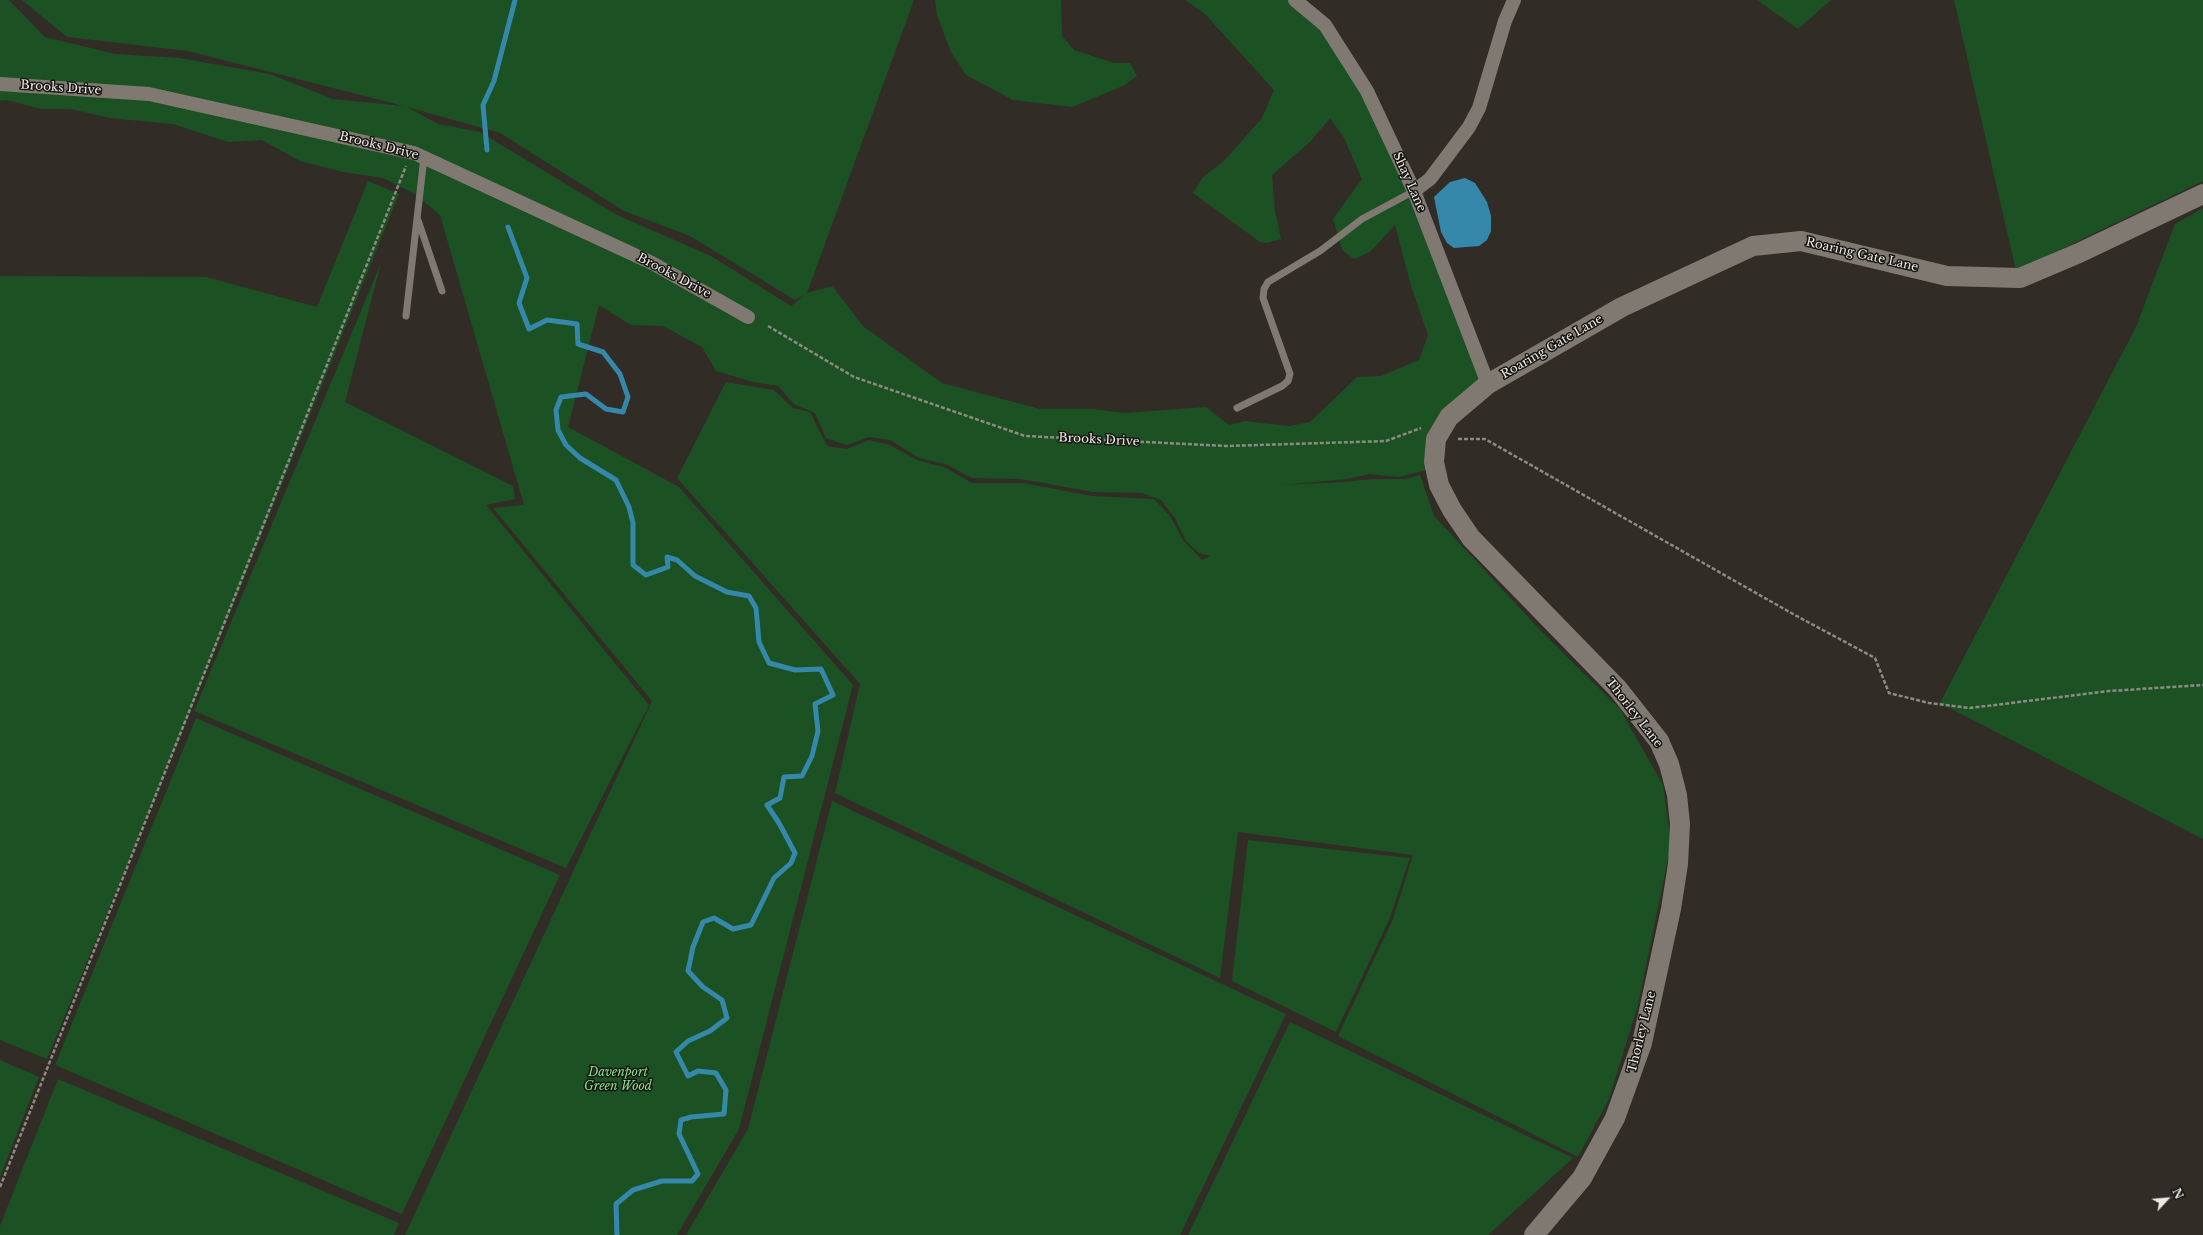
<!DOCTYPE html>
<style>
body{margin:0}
#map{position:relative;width:2203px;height:1235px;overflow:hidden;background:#312d26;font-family:"Libre Baskerville",serif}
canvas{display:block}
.north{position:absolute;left:2147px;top:1179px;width:40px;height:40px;-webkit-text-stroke:3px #171512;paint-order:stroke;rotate:64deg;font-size:11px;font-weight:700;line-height:16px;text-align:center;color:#edeae6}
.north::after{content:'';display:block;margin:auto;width:14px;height:18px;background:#edeae6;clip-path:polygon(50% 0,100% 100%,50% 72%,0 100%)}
</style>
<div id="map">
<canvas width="2203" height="1235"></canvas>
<div class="north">N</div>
</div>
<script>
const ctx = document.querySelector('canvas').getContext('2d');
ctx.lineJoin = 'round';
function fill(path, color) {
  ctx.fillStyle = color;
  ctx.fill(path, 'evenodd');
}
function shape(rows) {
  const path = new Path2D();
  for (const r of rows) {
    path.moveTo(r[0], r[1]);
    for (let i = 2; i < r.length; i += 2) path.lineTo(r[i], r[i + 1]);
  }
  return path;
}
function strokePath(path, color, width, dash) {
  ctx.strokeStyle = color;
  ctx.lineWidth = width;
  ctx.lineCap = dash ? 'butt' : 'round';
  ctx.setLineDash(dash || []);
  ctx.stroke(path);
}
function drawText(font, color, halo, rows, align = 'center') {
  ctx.font = font + ' "Libre Baskerville",serif';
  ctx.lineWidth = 3;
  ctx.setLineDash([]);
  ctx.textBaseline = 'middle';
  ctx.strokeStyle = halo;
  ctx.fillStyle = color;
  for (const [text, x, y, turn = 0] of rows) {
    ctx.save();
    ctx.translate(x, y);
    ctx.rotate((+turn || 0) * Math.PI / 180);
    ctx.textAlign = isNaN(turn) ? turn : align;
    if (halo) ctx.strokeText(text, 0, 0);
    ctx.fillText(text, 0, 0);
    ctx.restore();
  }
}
fill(shape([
 [0,0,9,0,45,37,115,54,179,58,270,74,333,99,404,106,188,51,67,37,22,0,914,0,807,293,832,286,864,327,942,383,1040,409,1093,409,1125,413,1206,407,1229,425,1245,421,1289,426,1310,422,1357,377,1381,376,1419,360,1428,335,1411,286,1395,225,1370,252,1354,259,1342,250,1333,219,1362,179,1344,138,1330,118,1310,142,1272,175,1275,211,1281,239,1267,243,1260,242,1193,193,1203,177,1224,161,1262,118,1274,90,1205,14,1185,0,1295,0,1325,25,1367,91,1488,384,1469,399,1430,469,1399,477,1369,474,1347,479,1280,485,1345,482,1370,479,1405,479,1420,475,1434,516,1543,633,1620,709,1663,785,1671,844,1638,1005,1609,1099,1578,1157,1338,1036,1393,919,1413,855,1238,832,1220,978,835,793,860,684,677,478,726,382,774,390,793,408,810,412,827,446,847,449,869,440,890,445,917,460,944,467,972,483,1023,483,1092,496,1154,499,1170,516,1183,540,1202,560,1211,556,1199,553,1186,541,1175,518,1161,500,1142,493,1093,492,1021,479,972,478,945,464,919,458,890,440,869,437,847,445,826,438,815,413,794,404,778,386,753,382,716,371,702,347,663,326,631,325,599,305,568,427,679,487,853,685,739,1129,677,1235,405,1235,652,701,493,508,524,505,440,215,415,194,383,178,343,172,300,161,262,140,228,142,173,124,110,118,71,109,41,109,7,100,0,101],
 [407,107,500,133,624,211,690,236,795,300,805,295,791,306,711,256,617,215,480,132,438,124],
 [935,0,1061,0,1062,36,1074,50,1114,63,1130,63,1137,76,1123,86,1072,107,1013,100,966,75,951,52,937,15],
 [1757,0,1831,0,1798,29],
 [1954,0,2203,0,2203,181,2016,271],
 [368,181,399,194,188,717,47,1059,0,1040,0,276,206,277,317,307],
 [2203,208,2203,839,1940,703,2136,327,2175,224],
 [381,263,345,402,513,486,515,499,486,505,649,705,566,868,194,711],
 [196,718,560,875,402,1214,55,1065],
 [832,801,1286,1014,1180,1235,686,1235,748,1129],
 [1248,840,1410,858,1389,920,1336,1032,1232,981],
 [1290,1022,1573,1158,1488,1235,1188,1235],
 [0,1060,39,1077,0,1177],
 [58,1079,399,1223,394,1235,0,1235,0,1226]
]), '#1c5123');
fill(shape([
 [1465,178,1475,183,1487,202,1491,216,1491,231,1487,240,1479,246,1454,248,1447,243,1441,232,1434,197,1450,182]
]), '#3588a9');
strokePath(shape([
 [487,150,483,105,494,81,515,0],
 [508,227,527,278,519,303,529,329,547,320,577,324,578,344,603,352,620,374,628,397,623,412,606,409,586,394,561,397,556,410,558,430,566,445,580,458,616,480,629,507,633,523,633,565,646,575,668,567,667,557,677,560,695,576,727,592,749,596,756,608,759,642,769,663,795,670,821,669,833,695,815,704,818,731,812,756,802,776,784,777,780,798,767,805,779,823,795,853,791,863,774,878,751,925,733,929,714,918,703,922,693,947,688,971,703,987,722,1000,727,1018,710,1031,688,1041,676,1052,688,1076,698,1071,716,1073,726,1090,724,1114,691,1117,681,1120,679,1134,698,1174,692,1181,662,1181,633,1190,616,1204,617,1235]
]), '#3588a9', 5);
strokePath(shape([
 [768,326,854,377,1025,436,1226,446,1386,441,1421,428],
 [1458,439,1485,439,1793,614,1875,658,1889,693,1929,703,1970,708,2109,691,2203,685],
 [0,1187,406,166]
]), '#8d8a84', 2.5, [4, 2]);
strokePath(shape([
 [418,220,442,291],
 [406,316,424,157],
 [1237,408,1282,386,1288,381,1290,374,1263,298,1264,289,1268,282,1320,251,1362,219,1414,191]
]), '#7f7971', 7);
strokePath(shape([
 [1295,0,1325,25,1367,91,1414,191,1488,384],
 [0,84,149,94,414,153,652,263,748,317],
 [1414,191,1430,179,1469,127,1479,108,1505,21,1514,0]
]), '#7f7971', 14);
strokePath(shape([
 [1534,1235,1582,1178,1615,1118,1642,1043,1671,909,1678,864,1680,824,1677,795,1669,764,1659,741,1618,689,1471,538,1452,510,1439,485,1434,462,1436,439,1449,417,1488,384,1622,307,1753,246,1801,241,1947,276,2020,278,2079,253,2203,194]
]), '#7f7971', 20);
drawText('12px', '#edeae6', '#171512', [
 ["Brooks Drive",61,88,4],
 ["Brooks Drive",379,146,14],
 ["Shay Lane",1409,182,66],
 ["Roaring Gate Lane",1862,255,13],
 ["Brooks Drive",674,276,28],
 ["Roaring Gate Lane",1552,347,-30],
 ["Brooks Drive",1099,440,3],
 ["Thorley Lane",1634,713,52],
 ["Thorley Lane",1642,1032,-76]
]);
drawText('italic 12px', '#87e38e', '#171512', [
 ["Davenport",618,1073],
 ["Green Wood",618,1087]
]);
</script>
